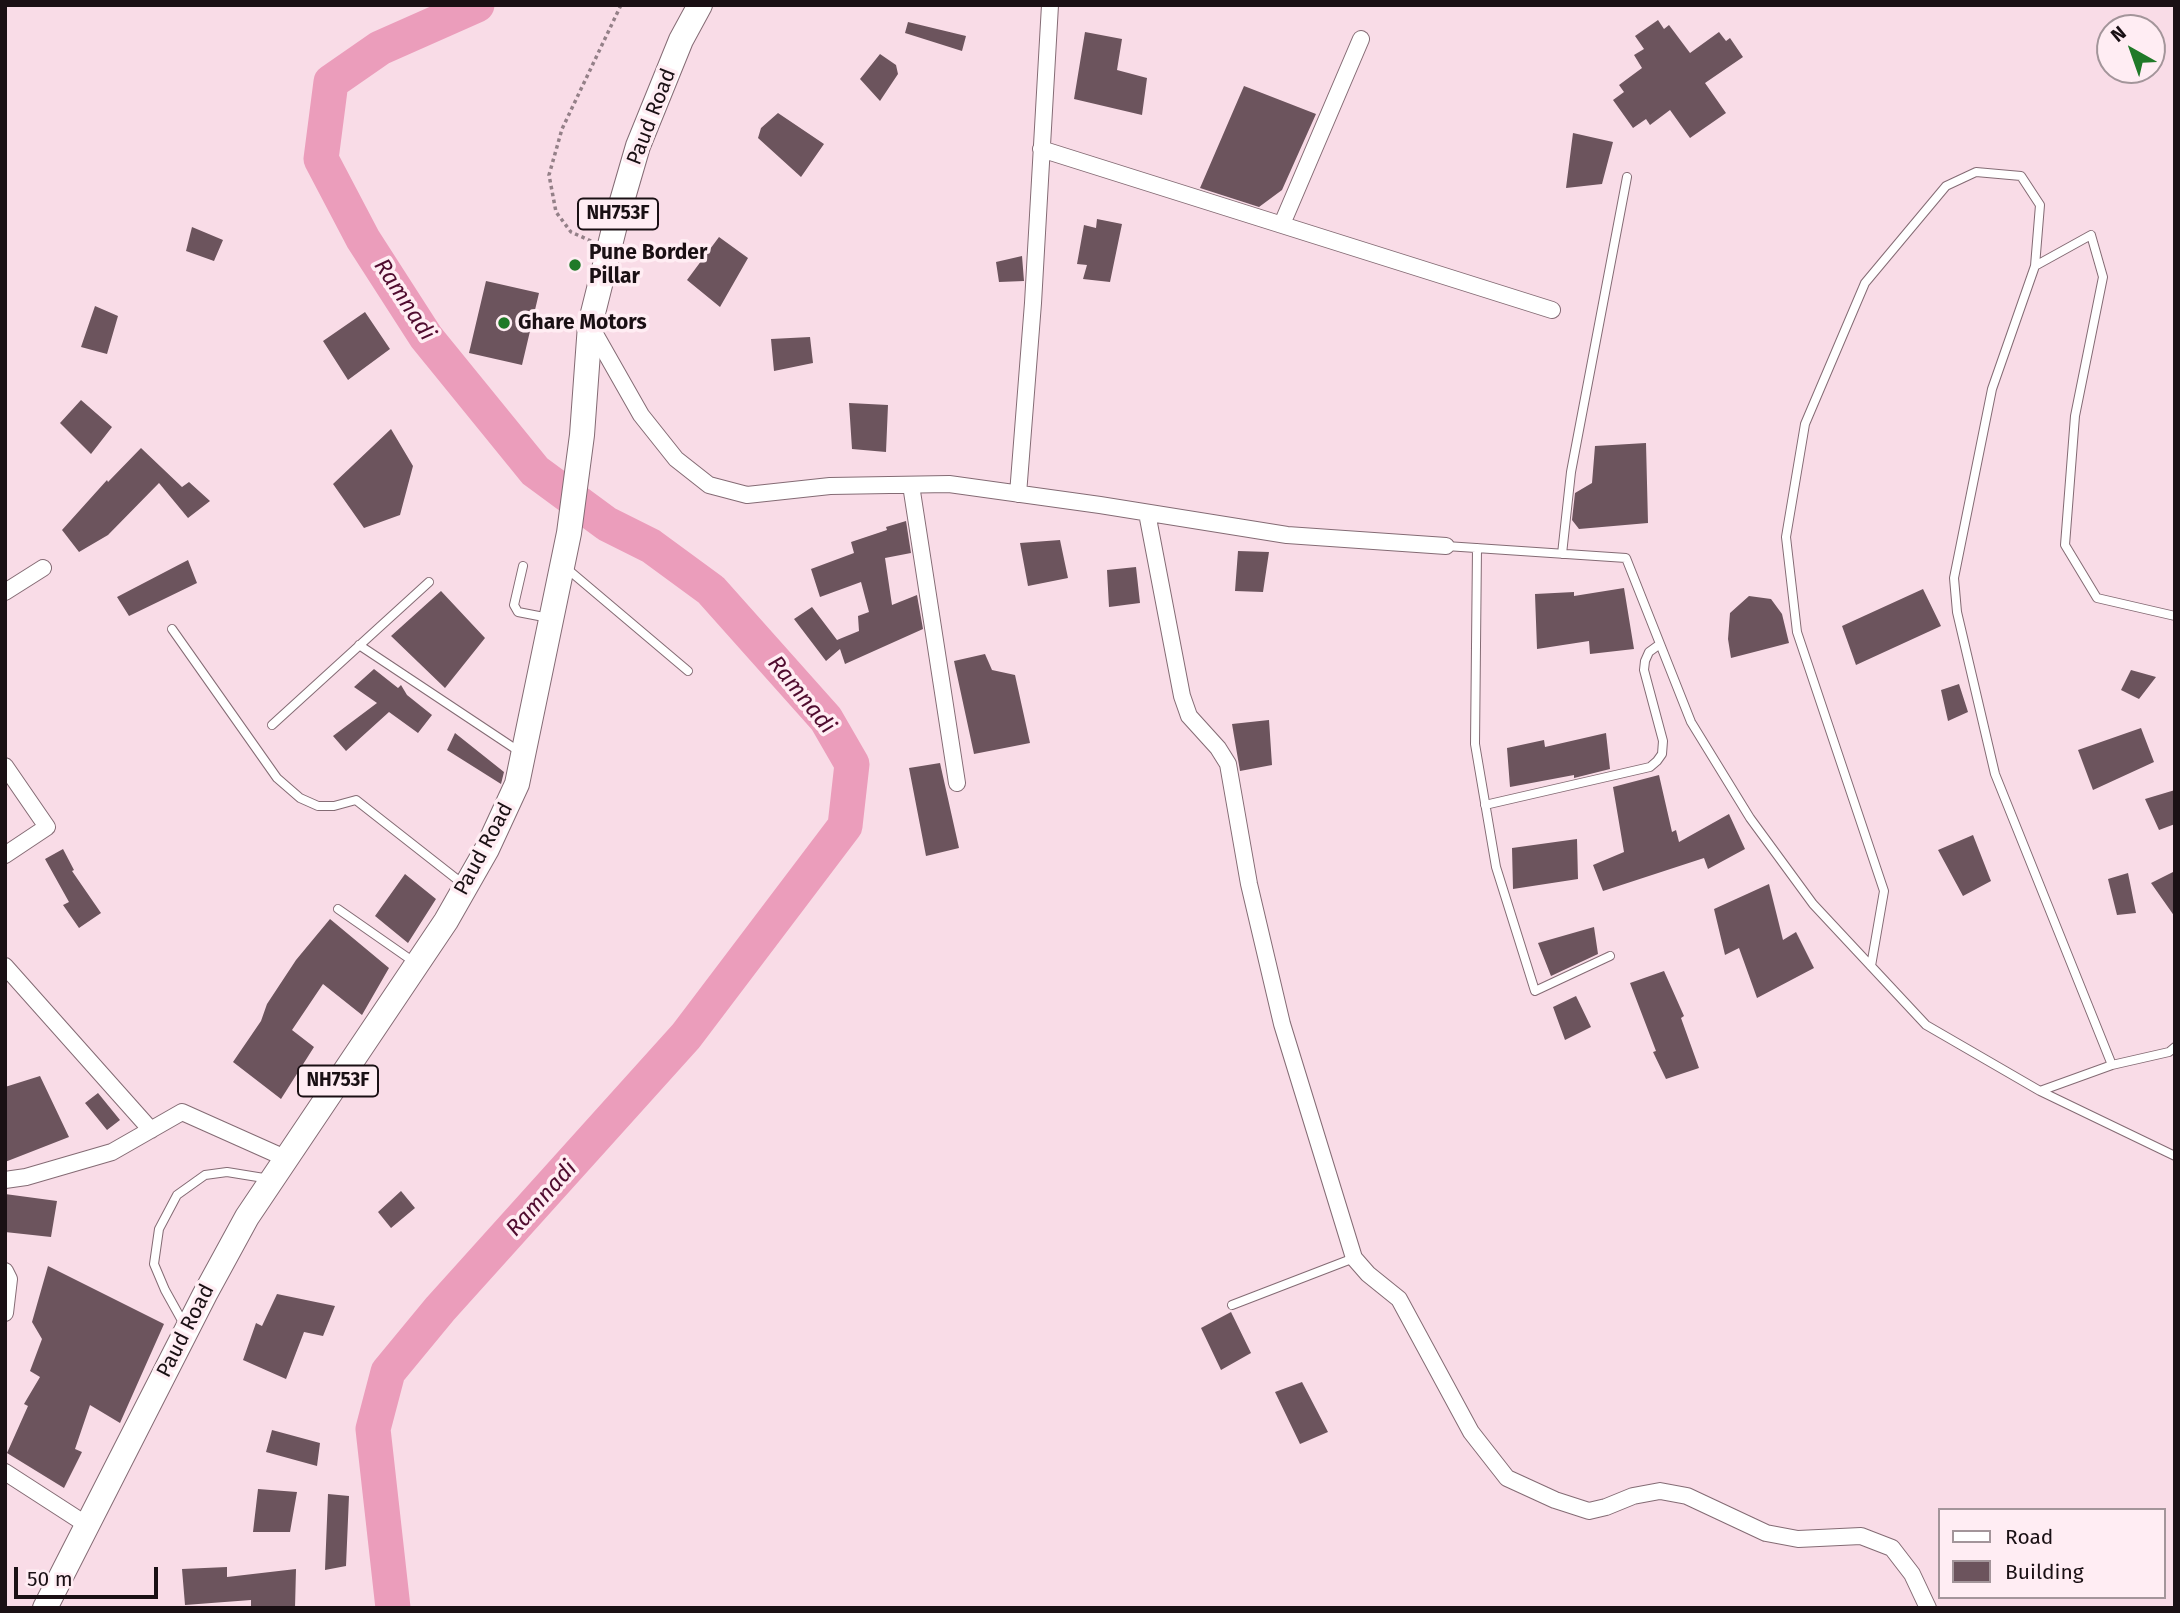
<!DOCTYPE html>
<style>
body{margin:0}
#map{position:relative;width:2180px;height:1613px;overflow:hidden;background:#f9dce7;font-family:"Fira Sans",sans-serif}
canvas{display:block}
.frame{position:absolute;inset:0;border:7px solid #1a1014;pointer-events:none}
.legend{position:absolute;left:1938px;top:1508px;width:228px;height:91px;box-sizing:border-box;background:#ffedf3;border:2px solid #a3959a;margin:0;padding:9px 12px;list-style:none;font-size:21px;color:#1a1014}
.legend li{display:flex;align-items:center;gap:14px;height:35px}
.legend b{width:35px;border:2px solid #a3959a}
.north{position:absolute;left:2096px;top:14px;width:70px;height:70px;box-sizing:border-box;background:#ffedf3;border:2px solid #a3959a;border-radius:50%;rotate:320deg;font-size:19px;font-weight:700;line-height:28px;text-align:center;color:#1a1014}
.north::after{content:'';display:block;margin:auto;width:24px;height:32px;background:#207a28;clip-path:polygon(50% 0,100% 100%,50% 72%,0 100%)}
.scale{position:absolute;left:14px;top:1567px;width:144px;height:32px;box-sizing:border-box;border:4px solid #1a1014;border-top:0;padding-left:9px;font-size:21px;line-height:24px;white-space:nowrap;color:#1a1014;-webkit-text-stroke:5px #ffedf3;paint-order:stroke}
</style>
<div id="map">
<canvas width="2180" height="1613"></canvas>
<div class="frame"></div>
<ul class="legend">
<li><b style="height:9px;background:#fff"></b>Road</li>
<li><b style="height:19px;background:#6c545d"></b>Building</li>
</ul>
<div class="north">N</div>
<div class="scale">50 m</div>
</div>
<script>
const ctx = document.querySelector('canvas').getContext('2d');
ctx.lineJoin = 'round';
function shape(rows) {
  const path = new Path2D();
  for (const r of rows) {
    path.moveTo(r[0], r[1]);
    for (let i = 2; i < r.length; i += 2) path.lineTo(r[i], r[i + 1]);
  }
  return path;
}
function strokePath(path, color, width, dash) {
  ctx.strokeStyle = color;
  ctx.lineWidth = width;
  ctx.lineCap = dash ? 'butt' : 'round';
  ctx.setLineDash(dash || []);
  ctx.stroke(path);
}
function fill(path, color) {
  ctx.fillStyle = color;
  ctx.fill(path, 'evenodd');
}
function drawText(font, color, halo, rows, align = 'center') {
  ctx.font = font + ' "Fira Sans",sans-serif';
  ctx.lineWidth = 7;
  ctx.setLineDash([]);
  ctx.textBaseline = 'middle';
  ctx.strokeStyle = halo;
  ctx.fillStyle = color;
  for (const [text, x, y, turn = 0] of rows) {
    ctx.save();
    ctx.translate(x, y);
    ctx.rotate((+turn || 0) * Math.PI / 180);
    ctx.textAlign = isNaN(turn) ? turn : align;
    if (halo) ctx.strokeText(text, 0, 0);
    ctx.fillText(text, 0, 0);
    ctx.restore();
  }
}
strokePath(shape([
 [393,1608,373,1429,388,1372,440,1309,686,1036,845,826,852,764,826,719,711,590,651,546,607,524,535,471,426,337,363,239,321,159,331,82,380,48,477,5]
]), '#eb9dbb', 35);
fill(shape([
 [1658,20,1664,29,1669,25,1690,53,1719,32,1726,41,1730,38,1743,57,1705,83,1726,113,1690,138,1670,110,1650,125,1646,119,1633,128,1613,100,1624,92,1619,85,1642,68,1634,55,1644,49,1635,36],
 [908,22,966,36,962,51,905,33],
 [1085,32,1122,39,1117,70,1147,78,1142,115,1074,99],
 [880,54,896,65,898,74,880,101,860,79],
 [1244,86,1316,114,1282,190,1259,207,1200,188],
 [778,113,824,144,801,177,758,138,761,128],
 [1573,133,1613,142,1602,184,1566,188],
 [1097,219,1122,224,1110,282,1083,279,1087,265,1077,264,1084,225,1096,228],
 [192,227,223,240,214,261,186,251],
 [719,237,748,258,720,307,687,280],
 [1022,256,1024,281,999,282,996,262],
 [486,281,539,293,522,365,469,353],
 [95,306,118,316,107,354,81,347],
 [365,312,390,349,348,380,323,341],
 [810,337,813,363,774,371,771,339],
 [81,400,112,427,91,454,60,423],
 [849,403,888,405,886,452,852,449],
 [391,429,413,466,400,515,364,528,333,484],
 [1646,443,1648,523,1579,529,1572,520,1575,493,1592,483,1595,446],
 [141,448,182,487,189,482,210,501,188,518,159,483,108,535,79,552,62,530,107,480,108,482],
 [906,521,911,553,885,558,892,605,917,595,923,629,845,664,840,649,826,661,794,619,812,607,837,640,859,631,858,616,869,612,861,582,820,597,811,569,854,553,851,542,887,530,886,527],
 [1060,540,1068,578,1028,586,1020,543],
 [1238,551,1269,552,1263,592,1235,591],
 [188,560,197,583,129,616,117,597],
 [1136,567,1140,603,1109,607,1107,570],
 [1624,588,1634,649,1590,654,1589,641,1537,649,1535,594,1574,592,1574,596],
 [1923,589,1941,626,1856,665,1842,626],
 [441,591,485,638,445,688,391,636],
 [1749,596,1771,599,1782,614,1789,643,1731,658,1728,639,1730,613],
 [985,654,992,670,1015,675,1030,743,974,754,954,661],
 [374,669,398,688,401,685,407,695,432,715,418,733,389,712,346,751,333,736,377,703,354,687],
 [2131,670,2156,677,2139,699,2121,690],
 [1959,684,1968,712,1948,721,1941,690],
 [1269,720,1272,765,1240,771,1232,724],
 [2141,728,2154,762,2093,790,2078,750],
 [455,733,504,772,501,784,447,750],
 [1606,733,1610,769,1574,778,1574,775,1510,787,1507,748,1544,740,1545,747],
 [940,763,959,848,926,856,909,768],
 [1659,775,1672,832,1676,830,1679,842,1729,814,1745,849,1708,869,1704,858,1603,891,1593,865,1624,852,1613,787],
 [2175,790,2175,824,2159,830,2145,799],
 [1973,835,1991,881,1963,896,1938,850],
 [1577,839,1578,879,1513,889,1512,848],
 [63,849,74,870,72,871,101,913,79,928,63,905,69,902,45,859],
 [2175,871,2175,917,2151,883],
 [2128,873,2136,913,2117,915,2108,879],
 [405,874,436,899,408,943,375,916],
 [1769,884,1783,940,1796,932,1814,968,1757,998,1739,948,1725,955,1714,909],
 [330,919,389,968,362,1015,323,984,292,1030,314,1047,281,1099,233,1062,261,1021,267,1004,296,960],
 [1594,927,1598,954,1551,976,1538,943],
 [1664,971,1684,1016,1681,1018,1699,1068,1666,1079,1653,1052,1656,1051,1630,983],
 [1576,996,1591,1027,1565,1040,1553,1007],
 [40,1076,69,1137,5,1162,5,1087],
 [98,1093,120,1120,107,1130,85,1103],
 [401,1191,415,1208,391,1228,378,1212],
 [5,1194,57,1201,51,1237,5,1232],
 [48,1266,164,1324,120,1423,90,1405,75,1449,82,1452,64,1488,7,1453,28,1406,24,1404,40,1377,30,1371,42,1339,32,1322],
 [277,1294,335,1306,323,1336,304,1332,286,1379,243,1360,256,1323,262,1326],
 [1231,1312,1251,1353,1221,1370,1201,1328],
 [1302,1382,1328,1432,1300,1444,1275,1392],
 [272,1430,320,1443,317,1466,266,1452],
 [258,1489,297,1492,290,1532,253,1532],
 [328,1494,349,1496,346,1566,325,1570],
 [227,1567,227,1577,296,1569,295,1608,251,1608,251,1600,185,1605,182,1569]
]), '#6c545d');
const lane = shape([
 [2035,266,1992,389,1954,578,1957,612,1995,774,2112,1065],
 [1446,546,1626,558,1691,722,1750,818,1813,904,1926,1025,2040,1091,2175,1156],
 [1477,548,1475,744,1496,867,1535,991,1610,956],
 [1562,554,1571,472,1627,177],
 [523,566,514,605,518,612,549,618],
 [565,567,688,671],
 [172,629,277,778,300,798,318,806,334,806,356,800,463,884],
 [359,645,520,752],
 [272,725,429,582],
 [1485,805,1650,767,1657,761,1662,754,1663,741,1644,670,1645,661,1649,652,1660,644],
 [338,909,414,962],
 [1871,966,1884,891,1797,632,1786,537,1805,424,1865,283,1946,186,1976,172,2021,176,2040,205,2035,266,2091,235,2103,277,2075,416,2065,545,2097,598,2175,616],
 [2040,1091,2112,1065,2169,1052,2175,1047],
 [1232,1305,1354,1258],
 [185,1326,165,1290,154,1264,159,1229,177,1195,205,1175,227,1172,270,1179]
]);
const street = shape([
 [1041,149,1552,310],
 [1282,224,1361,39],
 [591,327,641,415,676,459,709,485,747,495,830,486,949,484,1100,505,1287,535,1446,546],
 [911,485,957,783],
 [1018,494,1033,303,1050,5],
 [1147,513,1182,696,1189,716,1218,748,1228,764,1249,884,1282,1024,1354,1258,1368,1274,1399,1299,1471,1432,1507,1478,1555,1500,1589,1511,1606,1507,1633,1496,1660,1491,1687,1496,1766,1533,1798,1539,1861,1536,1892,1548,1912,1574,1928,1608],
 [5,592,43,568],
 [5,766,47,827,5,855],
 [5,966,151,1130],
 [5,1180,26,1177,112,1152,182,1112,285,1158],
 [5,1271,9,1279,5,1313],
 [5,1472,87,1525]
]);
const primary = shape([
 [45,1608,205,1294,247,1217,446,921,487,849,517,784,569,533,582,435,590,325,615,225,638,146,681,40,700,5]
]);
strokePath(lane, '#846b74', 10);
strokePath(street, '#846b74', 18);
strokePath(primary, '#846b74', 26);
strokePath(shape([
 [591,241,571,232,556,212,549,175,562,129,621,5]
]), '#948088', 3.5, [3.5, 3.5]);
strokePath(lane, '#fff', 8);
strokePath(street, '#fff', 16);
strokePath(primary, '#fff', 24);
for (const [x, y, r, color] of [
 [575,265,7,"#207a28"],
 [504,323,7,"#207a28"]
]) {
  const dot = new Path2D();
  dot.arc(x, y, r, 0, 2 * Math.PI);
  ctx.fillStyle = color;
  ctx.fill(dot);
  strokePath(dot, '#ffedf3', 2.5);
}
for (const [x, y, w] of [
 [618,214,80],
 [338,1081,80]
]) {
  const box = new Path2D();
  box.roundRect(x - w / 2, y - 15.5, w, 31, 5);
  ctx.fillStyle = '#ffedf3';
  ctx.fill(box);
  strokePath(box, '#1a1014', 2);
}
drawText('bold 19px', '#1a1014', null, [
 ["NH753F",618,214],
 ["NH753F",338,1081]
]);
drawText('21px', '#1a1014', '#ffedf3', [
 ["Paud Road",652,117,-69],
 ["Paud Road",484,849,-62],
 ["Paud Road",186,1331,-63]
]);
drawText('bold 21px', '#1a1014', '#ffedf3', [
 ["Pune Border",589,253],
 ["Pillar",589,277],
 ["Ghare Motors",518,323]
], 'left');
drawText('italic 23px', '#500c2f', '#ffedf3', [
 ["Ramnadi",404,300,57],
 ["Ramnadi",801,695,51],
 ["Ramnadi",542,1199,-48]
]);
</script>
